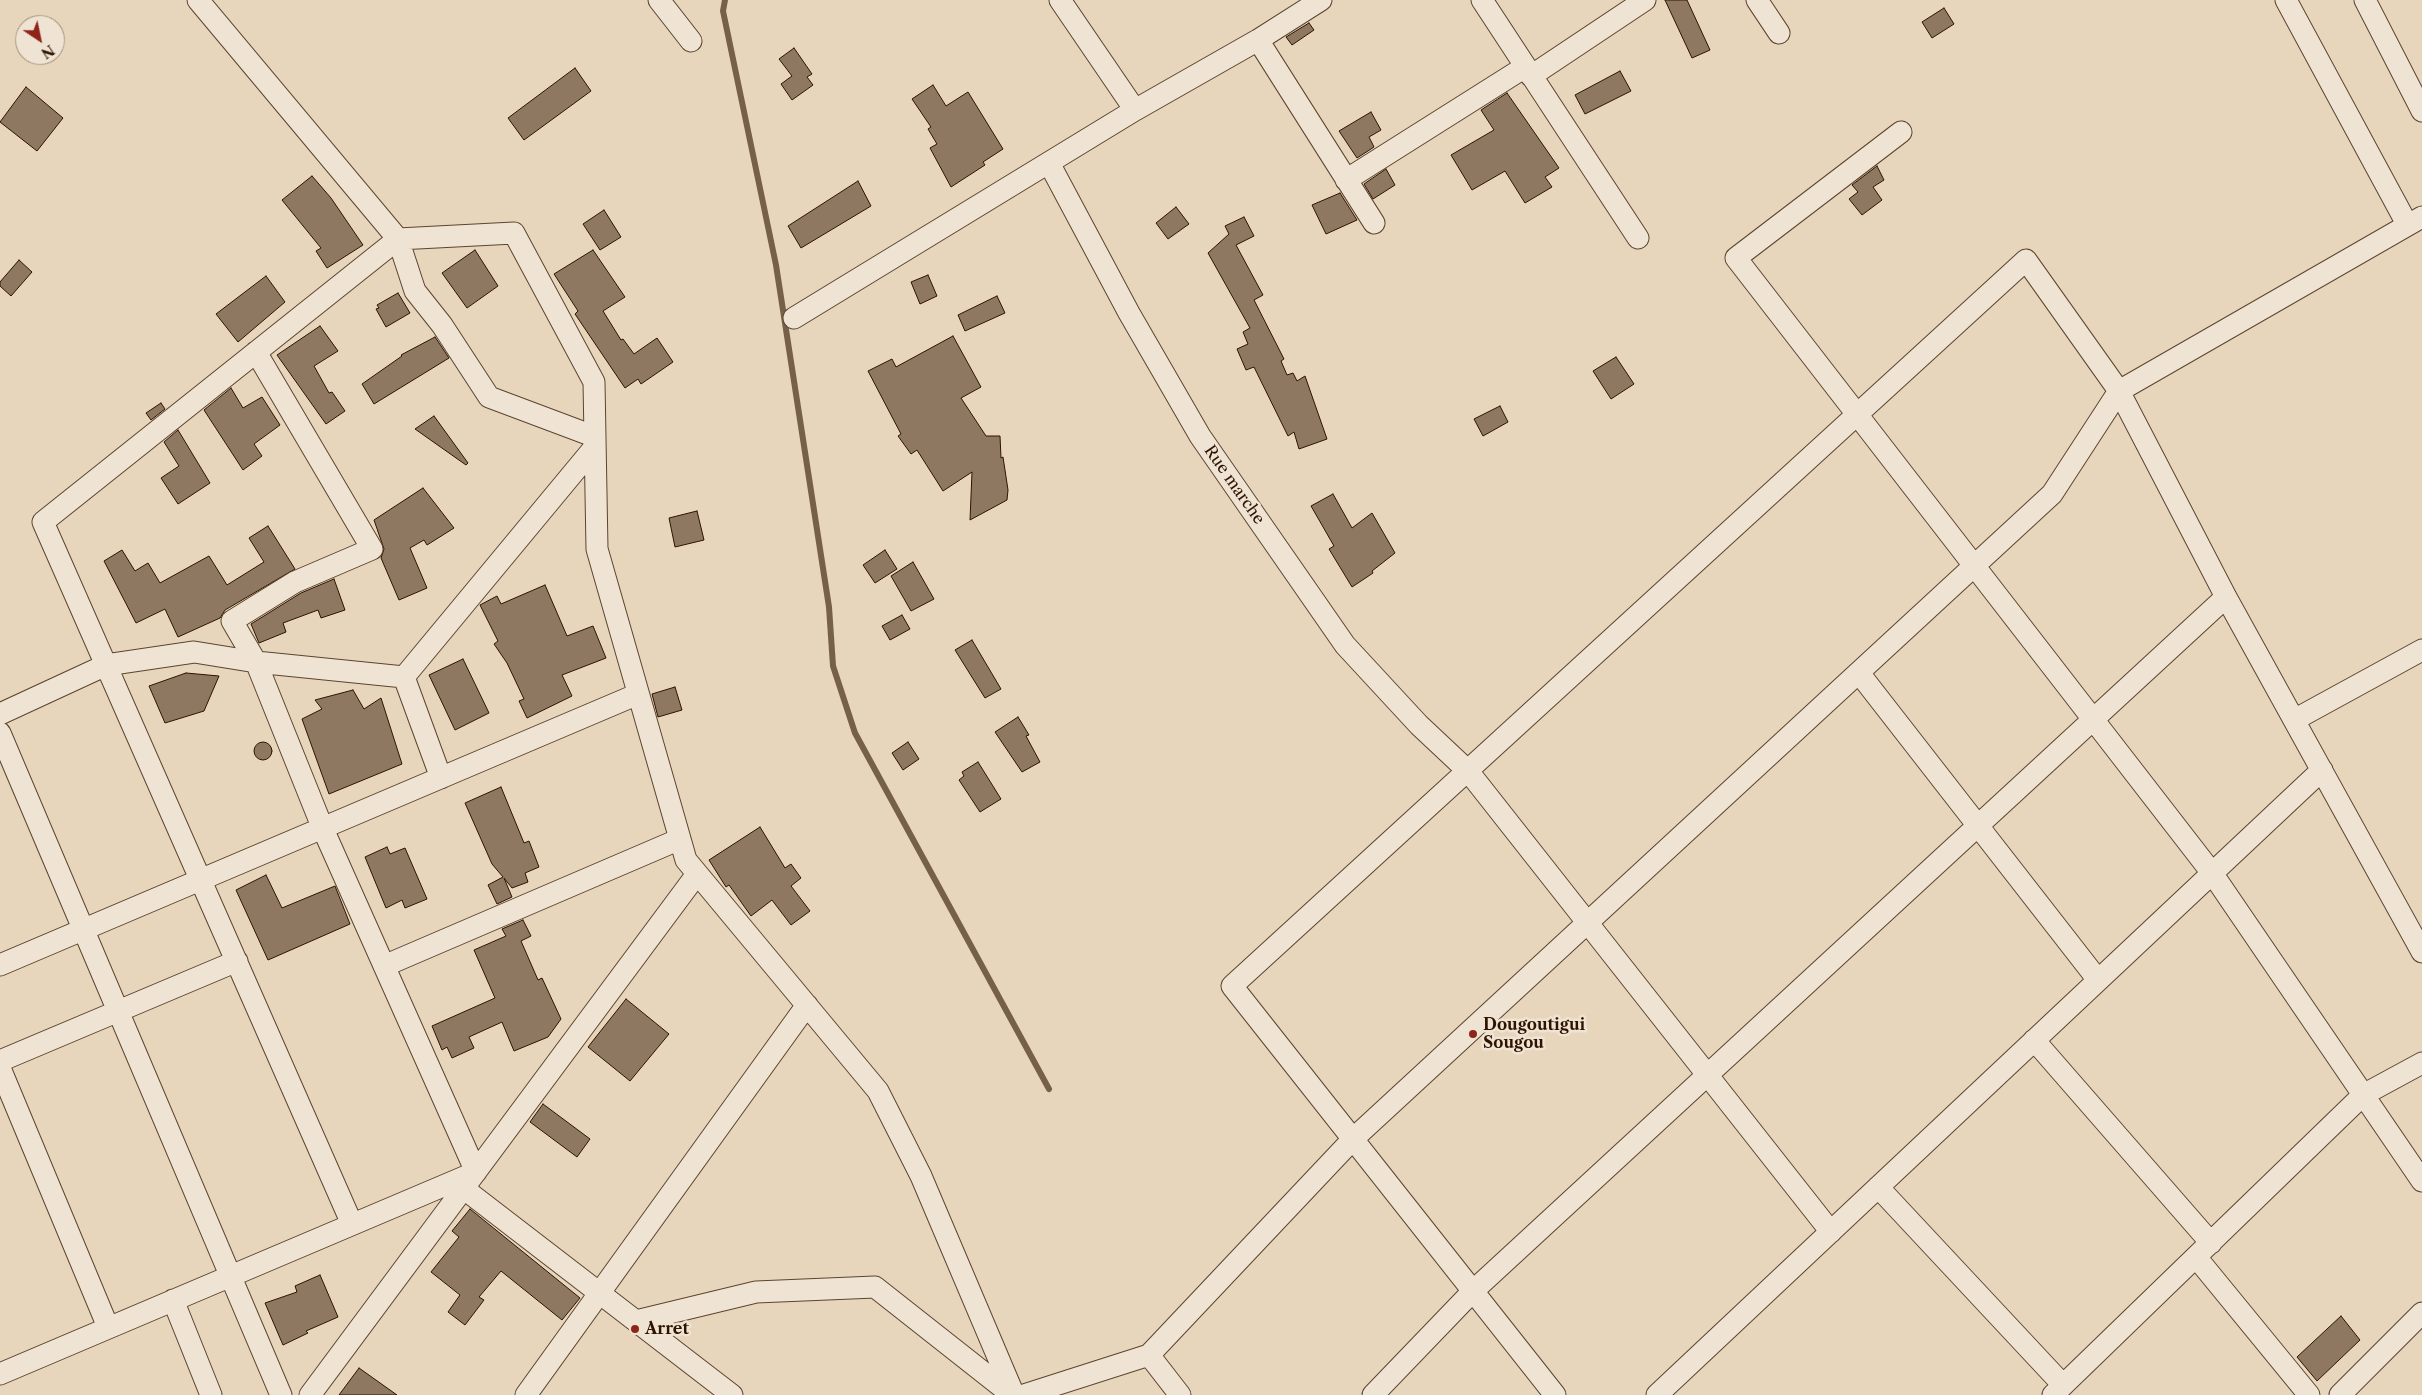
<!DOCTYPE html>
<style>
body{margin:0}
#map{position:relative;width:2422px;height:1395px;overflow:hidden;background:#e7d6bc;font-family:"Libre Caslon Text",serif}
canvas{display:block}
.north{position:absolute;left:15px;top:15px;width:50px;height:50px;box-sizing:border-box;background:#efe4d3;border:1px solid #a2907f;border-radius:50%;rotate:146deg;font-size:14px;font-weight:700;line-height:20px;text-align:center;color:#2e1300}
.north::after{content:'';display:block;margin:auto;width:18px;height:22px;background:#8f2418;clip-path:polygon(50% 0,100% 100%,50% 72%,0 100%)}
</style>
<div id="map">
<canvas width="2422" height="1395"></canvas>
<div class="north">N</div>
</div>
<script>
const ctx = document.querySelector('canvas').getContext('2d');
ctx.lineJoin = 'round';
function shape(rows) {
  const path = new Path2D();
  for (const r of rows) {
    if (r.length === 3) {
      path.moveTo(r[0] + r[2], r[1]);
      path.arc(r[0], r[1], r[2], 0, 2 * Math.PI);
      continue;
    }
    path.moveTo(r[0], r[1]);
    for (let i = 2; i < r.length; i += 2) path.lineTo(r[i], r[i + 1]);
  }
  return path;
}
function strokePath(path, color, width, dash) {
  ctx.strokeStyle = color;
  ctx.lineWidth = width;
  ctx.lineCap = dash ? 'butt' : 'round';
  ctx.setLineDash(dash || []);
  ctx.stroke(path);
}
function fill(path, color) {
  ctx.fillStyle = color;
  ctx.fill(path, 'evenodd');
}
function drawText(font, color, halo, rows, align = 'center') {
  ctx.font = font + ' "Libre Caslon Text",serif';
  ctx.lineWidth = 5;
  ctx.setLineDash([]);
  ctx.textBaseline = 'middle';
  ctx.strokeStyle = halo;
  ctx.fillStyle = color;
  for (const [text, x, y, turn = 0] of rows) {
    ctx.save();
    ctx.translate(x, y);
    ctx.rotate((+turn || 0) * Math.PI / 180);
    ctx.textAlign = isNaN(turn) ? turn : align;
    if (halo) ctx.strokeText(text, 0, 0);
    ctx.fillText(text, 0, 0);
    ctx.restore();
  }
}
strokePath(shape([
 [725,0,723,11,776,265,829,607,833,666,855,733,1049,1089]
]), '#77604a', 6);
const building = shape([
 [1665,0,1687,0,1710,50,1692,58,1665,0],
 [1944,8,1954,24,1932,38,1922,22,1944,8],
 [1309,23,1314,30,1292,45,1286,37,1309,23],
 [794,48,812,74,807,77,813,85,792,100,781,84,792,76,779,59,794,48],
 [575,68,591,91,524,140,508,118,575,68],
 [1620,71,1631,91,1585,114,1575,95,1620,71],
 [933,85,946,106,968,92,1003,149,983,162,985,165,951,187,930,148,937,144,928,129,931,127,912,99,933,85],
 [26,87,63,118,37,151,0,122,26,87],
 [1507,93,1559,168,1545,177,1552,187,1525,203,1505,171,1472,190,1451,155,1494,130,1481,110,1507,93],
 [1371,112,1381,130,1369,137,1374,147,1357,158,1339,131,1371,112],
 [1877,166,1884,180,1873,187,1882,200,1862,215,1849,199,1858,192,1852,185,1877,166],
 [1386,169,1395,185,1373,199,1364,184,1386,169],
 [312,176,331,198,363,245,327,268,316,251,321,248,282,200,312,176],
 [858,181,871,206,801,248,788,226,858,181],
 [1340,193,1357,220,1326,234,1312,205,1340,193],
 [1176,207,1189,224,1168,239,1156,223,1176,207],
 [604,210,621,237,600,250,583,224,604,210],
 [1244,217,1254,236,1236,245,1263,295,1254,300,1284,359,1281,361,1287,375,1293,373,1297,381,1305,376,1327,439,1299,449,1294,432,1288,436,1254,367,1246,370,1237,349,1248,344,1243,332,1250,328,1208,253,1229,234,1225,226,1244,217],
 [475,250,498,286,467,308,442,273,475,250],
 [593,250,625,297,603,311,621,340,623,339,634,354,657,338,673,362,641,384,638,379,625,388,575,314,578,311,554,274,593,250],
 [19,260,32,272,11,296,0,286,0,282,19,260],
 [928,275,937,296,920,304,911,282,928,275],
 [266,276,285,302,238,342,216,314,266,276],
 [398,293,410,313,386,327,376,309,379,308,377,305,398,293],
 [997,296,1005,313,965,331,958,315,997,296],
 [320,326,338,351,314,366,329,393,332,392,345,411,326,424,277,355,320,326],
 [953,336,981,387,961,398,986,436,1000,436,1001,458,1003,457,1008,490,1007,500,970,520,972,472,943,491,917,450,911,454,898,436,901,434,868,371,892,359,896,367,953,336],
 [435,337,449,358,374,404,362,384,402,356,401,355,435,337],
 [1616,357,1634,384,1611,399,1593,371,1616,357],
 [231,388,243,408,262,397,280,425,254,444,262,456,243,470,204,410,231,388],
 [161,403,165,409,151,420,146,413,161,403],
 [1500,406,1508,422,1483,436,1474,419,1500,406],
 [434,416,468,463,466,465,415,429,434,416],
 [178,430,210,483,178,504,161,478,179,466,164,442,178,430],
 [423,488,454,528,427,545,424,540,410,548,427,588,399,600,381,558,384,549,374,520,423,488],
 [1333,494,1352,528,1372,513,1395,553,1372,571,1373,573,1352,587,1329,549,1334,546,1311,506,1333,494],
 [697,511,704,540,675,547,669,518,697,511],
 [268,526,295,569,225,610,220,618,178,637,165,609,136,623,104,561,122,550,135,571,148,563,160,583,209,556,227,585,264,562,249,538,268,526],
 [885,550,897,569,875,583,863,565,885,550],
 [913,562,934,599,911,611,891,576,913,562],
 [334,579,345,610,321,618,318,610,283,623,286,632,259,643,251,624,301,593,334,579],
 [545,585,567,636,593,626,606,658,562,675,572,696,527,718,519,701,524,699,507,663,494,644,498,641,480,605,497,596,501,604,545,585],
 [902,615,910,629,890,640,882,626,902,615],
 [972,640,1001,689,985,698,955,650,972,640],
 [463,659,489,713,455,730,429,675,463,659],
 [186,673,219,676,204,711,165,723,149,686,186,673],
 [675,687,682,710,658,717,652,694,675,687],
 [353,690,364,709,381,698,402,764,329,794,302,719,322,709,315,700,353,690],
 [1018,717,1029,735,1026,736,1040,762,1022,772,995,732,1018,717],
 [908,742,919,759,903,770,892,753,908,742],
 [263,751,9],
 [978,762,1001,799,980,812,959,780,964,776,962,772,978,762],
 [501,787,524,843,529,841,539,867,525,873,528,882,512,888,504,878,512,897,497,904,488,885,503,877,492,864,465,803,501,787],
 [760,827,785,868,791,864,801,878,791,886,810,911,791,925,772,900,751,916,729,885,726,887,709,860,760,827],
 [387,847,390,854,405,848,427,899,405,908,402,900,386,908,365,857,387,847],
 [266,875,282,908,335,886,350,924,268,960,236,890,266,875],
 [523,920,531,936,521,941,538,980,542,978,561,1019,548,1037,514,1051,502,1022,469,1037,474,1048,452,1058,447,1047,442,1050,432,1026,495,998,474,950,506,936,502,929,523,920],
 [626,999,669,1034,630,1081,588,1047,626,999],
 [543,1104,590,1139,577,1157,530,1122,543,1104],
 [470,1209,580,1298,562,1320,501,1271,479,1297,484,1300,465,1325,448,1312,460,1295,431,1272,459,1237,452,1231,470,1209],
 [320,1275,338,1317,306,1331,308,1333,283,1345,265,1303,297,1292,295,1286,320,1275],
 [2341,1316,2360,1340,2317,1381,2297,1357,2341,1316],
 [359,1368,397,1395,339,1395,359,1368]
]);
fill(building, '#8e7862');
strokePath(building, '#2e1300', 1);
const minor = shape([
 [198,0,398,239,43,522,352,1224],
 [659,0,691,41],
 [1060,0,1135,110],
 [1482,0,1638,238],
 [1757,0,1779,33],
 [2286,0,2407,224],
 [2365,0,2422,111],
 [1258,40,1374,223],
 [1531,76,1645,0],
 [1901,132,1736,258,2212,873,2422,1181],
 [1049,163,1129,313,1200,436,1345,645,1419,725,1468,771,1831,1232],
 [1346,180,1525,67],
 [794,318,1135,110,1258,40,1321,0],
 [256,352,372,549,295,582,232,621,256,662,323,829,476,1172],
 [593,436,489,397,442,325,415,291,398,239,514,233,594,382,597,549,686,860,878,1091,921,1176,1014,1395],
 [1859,673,2098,980],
 [404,677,441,778],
 [0,714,106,665,194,652,256,662,404,677,593,449],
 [2294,720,2422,650],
 [0,733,281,1395],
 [0,965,638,694],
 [384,966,680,839],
 [2034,1040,2211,1243],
 [0,1061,237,961],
 [0,1068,108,1327],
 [1878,1187,2063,1385],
 [463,1188,732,1395],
 [2196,1257,2309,1395],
 [173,1300,211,1395],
 [636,1321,756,1292,875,1287,1012,1395],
 [1149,1355,1180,1395],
 [0,1374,476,1172],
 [310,1395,697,874],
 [526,1395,807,1005],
 [1024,1395,1149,1355,1353,1139,2052,494,2119,391,2422,217],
 [1373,1395,1473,1291,2226,597],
 [1555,1395,1232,986,2026,260,2119,391,2226,597,2422,952],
 [1657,1395,2322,770],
 [2053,1395,2363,1095,2422,1063],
 [2340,1395,2422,1313]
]);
strokePath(minor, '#5c442f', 23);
strokePath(minor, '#efe4d3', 21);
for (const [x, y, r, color] of [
 [1473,1034,5,"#8f2418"],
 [635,1329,5,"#8f2418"]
]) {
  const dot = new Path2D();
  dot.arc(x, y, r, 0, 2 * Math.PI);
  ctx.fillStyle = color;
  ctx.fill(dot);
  strokePath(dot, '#efe4d3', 2);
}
drawText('16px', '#2e1300', '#efe4d3', [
 ["Rue marche",1234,485,55]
]);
drawText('bold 16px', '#2e1300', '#efe4d3', [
 ["Dougoutigui",1483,1025],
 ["Sougou",1483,1043],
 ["Arret",645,1329]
], 'left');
</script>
